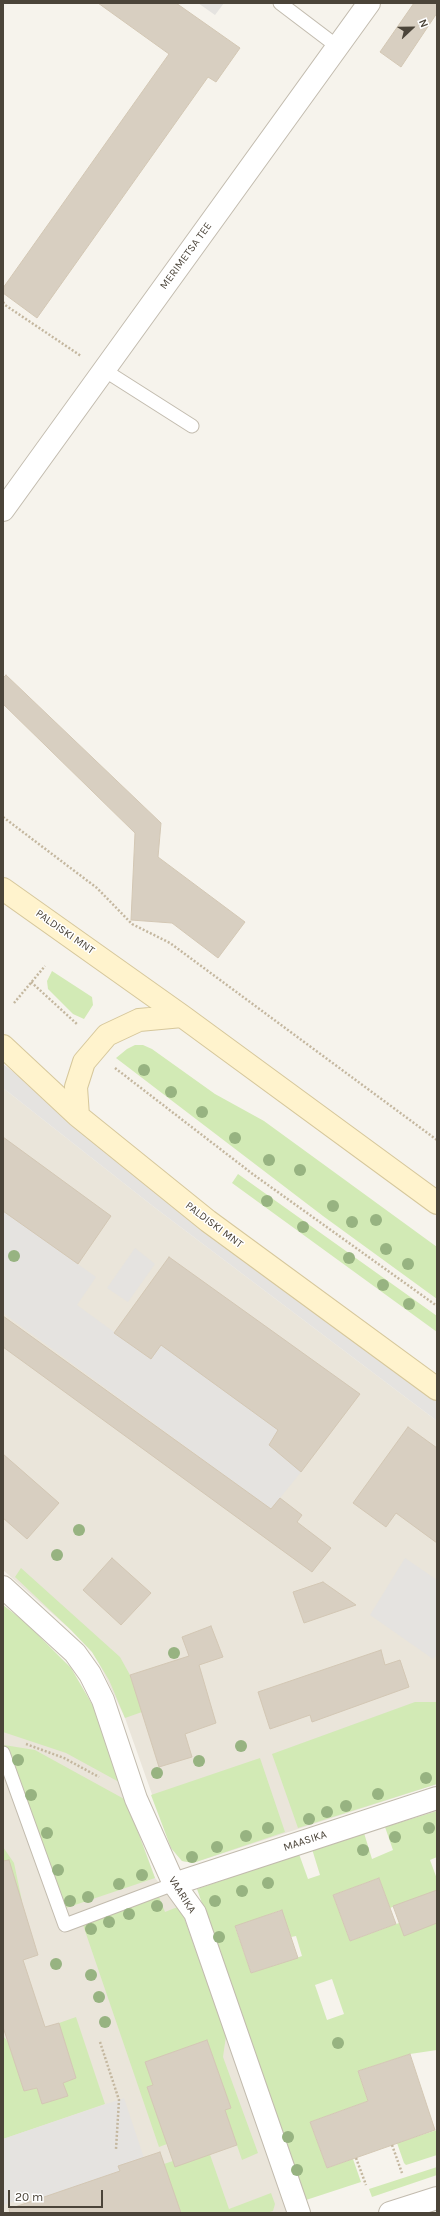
<!DOCTYPE html>
<style>
body{margin:0}
#map{position:relative;width:440px;height:2216px;overflow:hidden;background:#f6f3ec;font-family:Karla,sans-serif}
canvas{display:block}
.frame{position:absolute;inset:0;border:4px solid #4b4439;pointer-events:none}
.north{position:absolute;left:392px;top:8px;width:40px;height:40px;-webkit-text-stroke:3px #fff;paint-order:stroke;rotate:68deg;font-size:11px;font-weight:700;line-height:16px;text-align:center;color:#4b4439}
.north::after{content:'';display:block;margin:auto;width:14px;height:18px;background:#4b4439;clip-path:polygon(50% 0,100% 100%,50% 72%,0 100%)}
.scale{position:absolute;left:8px;top:2190px;width:95px;height:18px;box-sizing:border-box;border:2px solid #4b4439;border-top:0;padding-left:5px;font-size:12px;line-height:14px;white-space:nowrap;color:#4b4439;-webkit-text-stroke:3px #fff;paint-order:stroke}
</style>
<div id="map">
<canvas width="440" height="2216"></canvas>
<div class="frame"></div>
<div class="north">N</div>
<div class="scale">20 m</div>
</div>
<script>
const ctx = document.querySelector('canvas').getContext('2d');
ctx.lineJoin = 'round';
function fill(path, color) {
  ctx.fillStyle = color;
  ctx.fill(path, 'evenodd');
}
function shape(rows) {
  const path = new Path2D();
  for (const r of rows) {
    path.moveTo(r[0], r[1]);
    for (let i = 2; i < r.length; i += 2) path.lineTo(r[i], r[i + 1]);
  }
  return path;
}
function strokePath(path, color, width, dash) {
  ctx.strokeStyle = color;
  ctx.lineWidth = width;
  ctx.lineCap = dash ? 'butt' : 'round';
  ctx.setLineDash(dash || []);
  ctx.stroke(path);
}
function drawText(font, color, halo, rows, align = 'center') {
  ctx.font = font + ' Karla,sans-serif';
  ctx.lineWidth = 3;
  ctx.setLineDash([]);
  ctx.textBaseline = 'middle';
  ctx.strokeStyle = halo;
  ctx.fillStyle = color;
  for (const [text, x, y, turn = 0] of rows) {
    ctx.save();
    ctx.translate(x, y);
    ctx.rotate((+turn || 0) * Math.PI / 180);
    ctx.textAlign = isNaN(turn) ? turn : align;
    if (halo) ctx.strokeText(text, 0, 0);
    ctx.fillText(text, 0, 0);
    ctx.restore();
  }
}
fill(shape([
 [3,1088,154,1207,437,1421,437,1784,193,1863,182,1861,171,1848,125,1718,100,1665,92,1652,71,1630,3,1570],
 [3,1605,71,1668,93,1706,155,1878,180,1906,226,2036,246,2084,288,2213,3,2213]
]), '#eae5da');
fill(shape([
 [52,971,92,997,93,1005,84,1019,73,1014,48,989,47,981],
 [135,1045,143,1045,152,1049,215,1094,264,1121,437,1247,437,1299,323,1216,116,1058,127,1049],
 [238,1174,437,1316,437,1332,232,1183],
 [21,1568,120,1657,130,1675,142,1712,125,1718,109,1680,92,1652,71,1630,15,1577],
 [3,1605,25,1622,71,1668,93,1706,119,1782,66,1753,3,1732],
 [415,1702,437,1702,437,1784,298,1828,272,1754],
 [4,1745,35,1750,126,1800,155,1878,63,1909],
 [260,1758,285,1832,193,1863,182,1861,171,1848,151,1795],
 [437,1811,437,1857,430,1860,437,1879,437,2050,410,2054,358,2071,368,2101,310,2122,327,2168,353,2159,361,2182,306,2200,197,1889,299,1854,308,1879,320,1875,312,1849,364,1833,372,1859,393,1850,385,1827],
 [379,1878,390,1908,411,1900,399,1923,350,1941,333,1895],
 [281,1910,291,1937,296,1936,302,1956,251,1973,235,1927],
 [332,1979,344,2014,327,2020,315,1985],
 [3,1847,14,1863,22,1901,9,1905,3,1891],
 [159,1897,165,1912,180,1906,226,2036,223,2057,258,2153,242,2160,225,2110,231,2108,207,2040,145,2062,153,2085,147,2087,167,2144,159,2147,83,1925],
 [76,2017,105,2104,3,2139,3,2036,8,2042,24,2091,37,2088,42,2104,67,2096,63,2083,76,2078,59,2023],
 [437,2130,437,2155,406,2165,404,2163,397,2143],
 [208,2149,229,2209,271,2193,275,2204,273,2211,266,2213,181,2213,164,2164],
 [437,2167,437,2175,372,2197,369,2189]
]), '#d2eab5');
fill(shape([
 [198,3,224,3,215,15],
 [3,1064,437,1393,437,1421,154,1207,3,1088],
 [3,1211,96,1277,77,1305,151,1359,161,1345,278,1430,269,1445,301,1472,271,1509,3,1313],
 [135,1248,155,1264,128,1302,107,1288],
 [405,1558,437,1580,437,1654,433,1659,370,1615],
 [124,2098,144,2158,118,2166,120,2171,36,2200,35,2195,3,2205,3,2139]
]), '#e5e3e0');
const building = shape([
 [98,3,176,3,240,48,216,82,208,77,37,318,3,293,3,288,169,54,98,3],
 [414,3,437,3,437,13,401,67,380,52,414,3],
 [6,675,161,823,158,857,245,922,218,958,172,923,131,920,135,833,3,704,3,678,6,675],
 [3,1137,111,1216,78,1264,3,1211,3,1137],
 [169,1257,360,1394,301,1472,269,1445,278,1430,161,1345,151,1359,114,1333,169,1257],
 [3,1316,271,1509,280,1498,302,1515,297,1522,331,1548,312,1572,3,1347,3,1316],
 [408,1427,437,1448,437,1543,396,1513,386,1527,353,1503,408,1427],
 [3,1454,59,1503,27,1539,3,1518,3,1454],
 [112,1558,151,1593,121,1625,83,1590,112,1558],
 [323,1582,356,1605,304,1623,293,1592,323,1582],
 [211,1626,223,1657,199,1665,216,1723,185,1734,192,1757,159,1767,130,1675,189,1656,182,1637,211,1626],
 [381,1650,385,1665,400,1660,409,1687,312,1722,310,1715,270,1729,258,1692,381,1650],
 [9,1860,38,1955,23,1960,45,2027,59,2023,76,2078,63,2083,68,2096,42,2104,37,2088,24,2091,3,2027,3,1861,9,1860],
 [379,1878,396,1924,350,1941,333,1895,379,1878],
 [437,1890,437,1923,404,1936,393,1906,437,1890],
 [282,1910,298,1958,251,1973,235,1926,282,1910],
 [207,2040,231,2108,225,2110,237,2145,175,2167,147,2087,153,2085,145,2062,207,2040],
 [410,2054,435,2130,327,2168,310,2122,368,2101,358,2071,410,2054],
 [160,2152,181,2213,10,2213,9,2209,120,2171,118,2166,160,2152]
]);
fill(building, '#d8cfc1');
strokePath(building, '#d3c7b4', 1);
const lane = shape([
 [280,3,338,47],
 [104,370,192,426],
 [3,1753,65,1925,174,1884]
]);
const street = shape([
 [3,510,369,3],
 [3,1587,75,1653,90,1674,103,1700,136,1799,174,1884,195,1913,299,2213],
 [174,1884,437,1798],
 [390,2213,437,2198]
]);
const secondary = shape([
 [3,889,182,1016,437,1203],
 [3,1046,78,1116,208,1221,437,1389],
 [78,1116,76,1087,84,1062,107,1035,139,1020,182,1016]
]);
strokePath(lane, '#c2bbae', 15);
strokePath(street, '#c2bbae', 24);
strokePath(secondary, '#d6c79b', 24);
strokePath(shape([
 [3,302,5,305,81,356],
 [3,817,97,888,132,924,170,943,437,1140],
 [31,982,78,1025],
 [14,1003,45,966],
 [115,1068,254,1175,437,1306],
 [26,1744,64,1758,99,1777],
 [100,2042,119,2100,116,2149],
 [392,2145,402,2173],
 [356,2158,366,2185]
]), '#c4b79f', 2.5, [2, 2]);
strokePath(lane, '#fff', 13);
strokePath(street, '#fff', 22);
strokePath(secondary, '#fff3cd', 22);
ctx.fillStyle = '#97b381';
for (const [x, y] of [
 [144,1070],
 [171,1092],
 [202,1112],
 [235,1138],
 [269,1160],
 [300,1170],
 [267,1201],
 [333,1206],
 [376,1220],
 [352,1222],
 [303,1227],
 [386,1249],
 [14,1256],
 [349,1258],
 [408,1264],
 [383,1285],
 [409,1304],
 [79,1530],
 [57,1555],
 [174,1653],
 [241,1746],
 [18,1760],
 [199,1761],
 [157,1773],
 [426,1778],
 [378,1794],
 [31,1795],
 [346,1806],
 [327,1812],
 [309,1819],
 [268,1828],
 [429,1828],
 [47,1833],
 [246,1836],
 [395,1837],
 [217,1847],
 [363,1850],
 [192,1857],
 [58,1870],
 [142,1875],
 [268,1883],
 [119,1884],
 [242,1891],
 [88,1897],
 [70,1901],
 [215,1901],
 [157,1906],
 [129,1914],
 [109,1922],
 [91,1929],
 [219,1937],
 [56,1964],
 [91,1975],
 [99,1997],
 [105,2022],
 [338,2043],
 [288,2137],
 [297,2170]
]) {
  ctx.beginPath();
  ctx.arc(x, y, 6, 0, 2 * Math.PI);
  ctx.fill();
}
drawText('11px', '#4b4439', '#fff', [
 ["MERIMETSA TEE",186,256,-54],
 ["PALDISKI MNT",65,932,35],
 ["PALDISKI MNT",214,1225,37],
 ["MAASIKA",305,1841,-18],
 ["VAARIKA",182,1895,58]
]);
</script>
